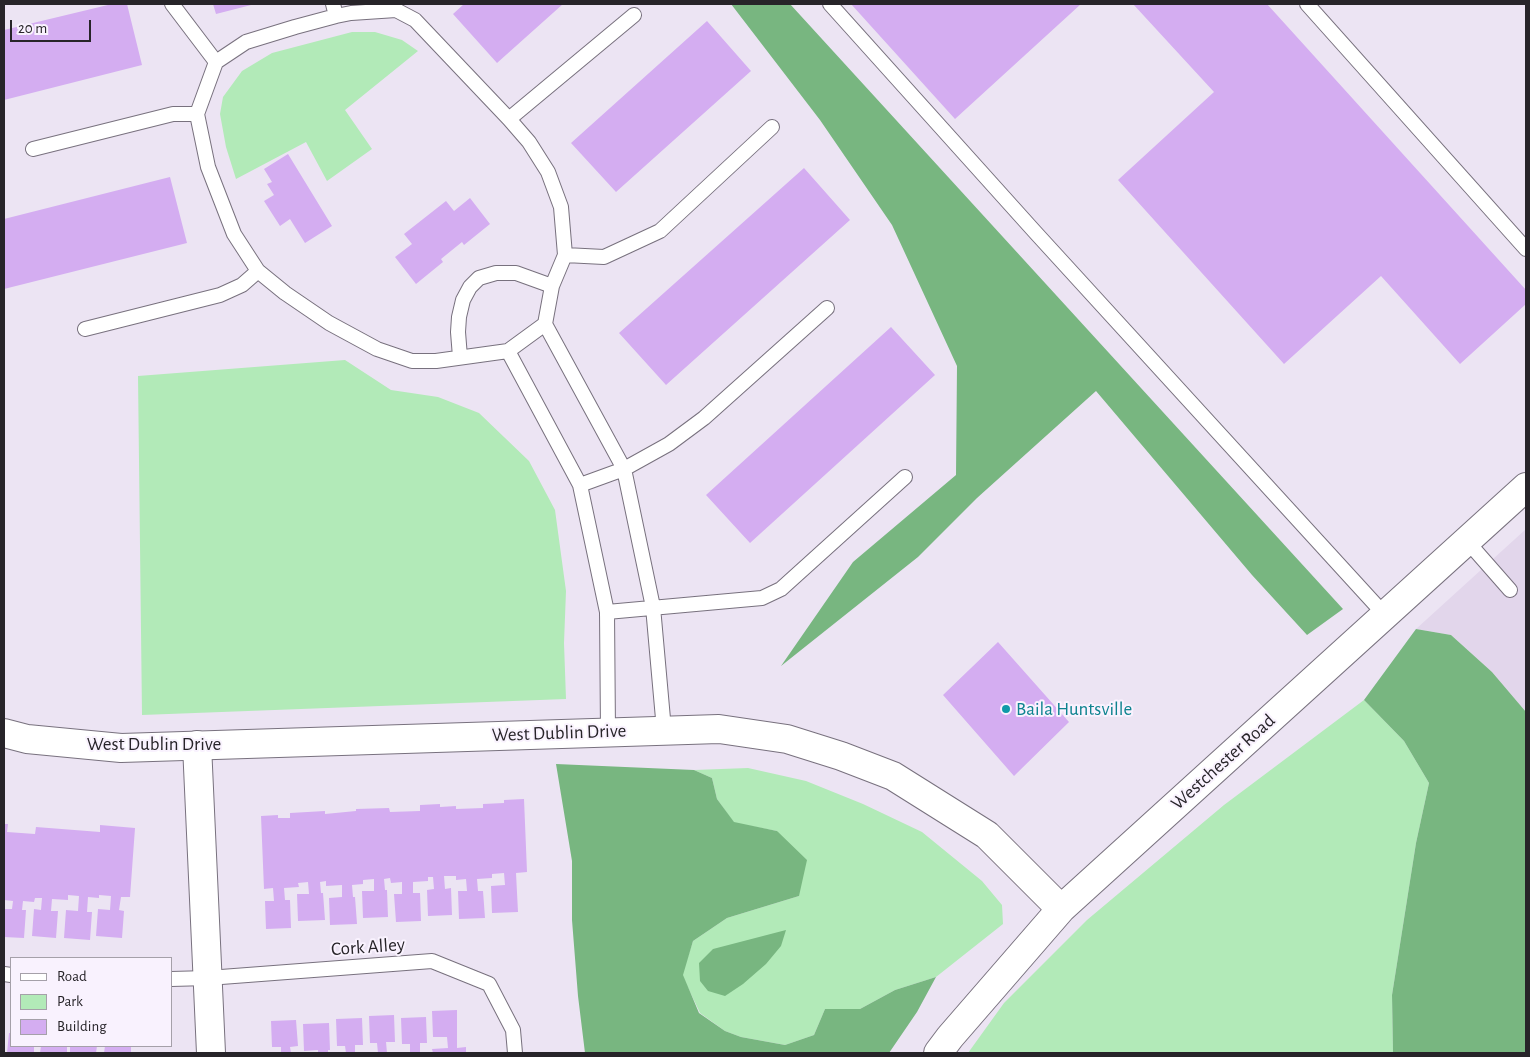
<!DOCTYPE html>
<style>
body{margin:0}
#map{position:relative;width:1530px;height:1057px;overflow:hidden;background:#ece4f3;font-family:"Alegreya Sans",sans-serif}
canvas{display:block}
.frame{position:absolute;inset:0;border:5px solid #272429;pointer-events:none}
.legend{position:absolute;left:10px;top:957px;width:162px;height:90px;box-sizing:border-box;background:#f9f2fe;border:1px solid #a5a0a9;margin:0;padding:6px 9px;list-style:none;font-size:15px;color:#272429}
.legend li{display:flex;align-items:center;gap:10px;height:25px}
.legend b{width:25px;border:1px solid #a5a0a9}
.scale{position:absolute;left:10px;top:20px;width:81px;height:22px;box-sizing:border-box;border:2px solid #272429;border-top:0;padding-left:6px;font-size:15px;line-height:18px;white-space:nowrap;color:#272429;-webkit-text-stroke:4px #f9f2fe;paint-order:stroke}
</style>
<div id="map">
<canvas width="1530" height="1057"></canvas>
<div class="frame"></div>
<ul class="legend">
<li><b style="height:6px;background:#fff"></b>Road</li>
<li><b style="height:14px;background:#b2eab8"></b>Park</li>
<li><b style="height:14px;background:#d4adf1"></b>Building</li>
</ul>
<div class="scale">20 m</div>
</div>
<script>
const ctx = document.querySelector('canvas').getContext('2d');
ctx.lineJoin = 'round';
function fill(path, color) {
  ctx.fillStyle = color;
  ctx.fill(path, 'evenodd');
}
function shape(rows) {
  const path = new Path2D();
  for (const r of rows) {
    path.moveTo(r[0], r[1]);
    for (let i = 2; i < r.length; i += 2) path.lineTo(r[i], r[i + 1]);
  }
  return path;
}
function strokePath(path, color, width, dash) {
  ctx.strokeStyle = color;
  ctx.lineWidth = width;
  ctx.lineCap = dash ? 'butt' : 'round';
  ctx.setLineDash(dash || []);
  ctx.stroke(path);
}
function drawText(font, color, halo, rows, align = 'center') {
  ctx.font = font + ' "Alegreya Sans",sans-serif';
  ctx.lineWidth = 4;
  ctx.setLineDash([]);
  ctx.textBaseline = 'middle';
  ctx.strokeStyle = halo;
  ctx.fillStyle = color;
  for (const [text, x, y, turn = 0] of rows) {
    ctx.save();
    ctx.translate(x, y);
    ctx.rotate((+turn || 0) * Math.PI / 180);
    ctx.textAlign = isNaN(turn) ? turn : align;
    if (halo) ctx.strokeText(text, 0, 0);
    ctx.fillText(text, 0, 0);
    ctx.restore();
  }
}
fill(shape([
 [1526,529,1526,712,1492,672,1451,635,1416,629]
]), '#e2d6eb');
fill(shape([
 [352,32,375,32,402,40,418,51,345,110,372,149,327,181,306,142,236,179,226,147,220,114,223,97,242,71,272,53],
 [345,360,391,390,438,397,479,413,529,461,555,510,566,591,564,643,566,699,142,715,138,376],
 [1364,700,1404,741,1429,783,1416,843,1392,995,1393,1053,968,1053,1004,1003,1087,920,1224,805],
 [748,768,806,781,863,804,922,832,982,881,1002,905,1003,924,936,977,895,990,860,1009,825,1009,814,1035,785,1045,741,1037,725,1031,700,1013,682,975,693,941,727,918,799,896,777,831,734,823,717,799,712,778,694,770]
]), '#b2eab8');
fill(shape([
 [731,4,790,4,1343,609,1307,635,1252,575,1096,391,977,498,918,557,781,666,853,562,956,475,957,366,892,225,820,120],
 [1416,629,1451,635,1492,672,1526,712,1526,1053,1393,1053,1392,995,1416,843,1429,783,1404,741,1364,700],
 [556,764,694,770,712,778,717,799,734,822,777,831,807,860,799,896,727,918,693,941,683,975,699,1013,725,1031,741,1037,785,1045,814,1035,825,1009,860,1009,895,990,936,977,917,1012,889,1053,585,1053,578,996,572,920,572,861],
 [786,930,781,946,766,964,743,984,725,996,708,991,700,981,699,963,713,949]
]), '#78b680');
fill(shape([
 [112,4,127,4,142,65,4,100,4,30],
 [213,4,255,4,216,14],
 [464,4,563,4,497,63,453,14],
 [851,4,1081,4,955,119],
 [1133,4,1267,4,1526,290,1526,304,1460,364,1381,276,1284,364,1118,180,1214,92],
 [707,21,751,71,616,192,571,143],
 [288,154,332,226,305,243,290,219,280,226,264,201,274,195,267,184,272,182,264,169],
 [804,168,850,220,666,385,619,333],
 [170,177,187,243,4,289,4,219],
 [470,198,490,224,464,245,462,242,441,259,443,262,416,284,395,257,412,244,404,234,446,201,454,211],
 [891,327,935,375,750,543,706,495],
 [998,642,1069,722,1014,776,943,695],
 [524,799,527,872,516,873,518,912,492,913,491,886,505,885,504,873,492,874,492,878,477,879,478,891,483,891,485,918,459,919,458,891,467,891,466,879,456,880,456,876,444,876,445,889,451,888,452,915,428,916,427,890,434,889,433,877,428,877,428,881,413,882,413,893,420,893,421,921,396,922,394,894,402,894,402,882,391,883,390,878,384,879,385,890,387,890,388,917,363,918,362,891,374,891,374,879,363,880,363,884,352,885,353,897,355,897,357,924,330,925,329,898,342,897,342,885,326,886,326,881,320,882,321,893,323,893,325,920,298,921,297,894,309,894,308,882,298,883,299,887,284,888,285,900,290,900,291,928,266,929,265,901,274,901,273,888,264,889,261,816,278,815,278,818,290,818,290,813,325,811,325,814,356,811,356,809,389,808,390,812,420,811,420,805,440,804,440,807,456,806,456,809,483,808,483,804,504,803,504,800],
 [4,824,8,824,7,832,35,834,36,827,100,832,100,825,135,828,130,897,121,897,119,910,124,911,122,938,96,936,98,909,110,910,111,896,99,895,99,898,88,897,87,912,92,912,90,940,64,938,66,910,78,911,79,896,68,895,68,900,52,899,51,911,58,911,56,938,32,936,34,909,41,910,42,898,35,898,34,902,23,901,22,910,26,910,24,938,4,937,4,909,12,909,13,901,4,900],
 [457,1010,457,1048,466,1047,466,1053,433,1053,432,1049,448,1048,447,1037,433,1037,432,1011],
 [394,1015,395,1042,386,1042,387,1053,378,1053,377,1043,370,1043,369,1016],
 [426,1017,427,1043,420,1043,420,1053,410,1053,410,1044,402,1044,401,1018],
 [362,1018,363,1045,355,1045,355,1053,346,1053,345,1046,337,1046,336,1019],
 [296,1020,298,1046,290,1047,291,1053,281,1053,281,1047,272,1047,271,1021],
 [329,1023,330,1050,328,1050,328,1053,318,1053,318,1050,304,1051,303,1024],
 [9,1033,11,1033,11,1046,34,1046,34,1053,7,1053],
 [41,1046,67,1046,67,1053,40,1053],
 [70,1046,97,1046,96,1053,70,1053],
 [105,1046,131,1046,131,1053,104,1053]
]), '#d4adf1');
const lane = shape([
 [172,4,216,62],
 [333,4,336,16],
 [830,4,1035,232,1385,615],
 [1307,4,1526,249],
 [509,119,634,15],
 [33,149,173,114,197,114,216,62,246,42,295,27,336,16,351,13,396,10,415,20,509,119,529,142,548,172,561,207,565,255,552,286,545,324,508,351,436,361,412,361,377,349,329,323,285,293,258,271,234,234,208,167,197,114],
 [565,255,604,257,660,231,772,127],
 [545,324,624,469,653,607,664,730],
 [85,329,220,295,242,285,258,271],
 [508,351,580,485,607,612,608,732],
 [460,357,458,332,459,317,463,300,470,287,479,278,496,273,516,273,552,286],
 [580,485,624,469,669,444,704,418,827,308],
 [1467,541,1510,590],
 [607,612,762,598,781,589,905,477],
 [4,974,11,975],
 [171,979,208,978,432,961,489,984,513,1030,515,1053]
]);
const street = shape([
 [197,745,211,1053]
]);
const secondary = shape([
 [4,733,27,739,121,748,719,729,787,739,841,756,893,776,987,835,1061,909],
 [938,1053,950,1037,1061,909,1526,487]
]);
strokePath(lane, '#78717e', 16);
strokePath(street, '#78717e', 30);
strokePath(secondary, '#78717e', 30);
strokePath(lane, '#fff', 14);
strokePath(street, '#fff', 28);
strokePath(secondary, '#fff', 28);
for (const [x, y, r, color] of [
 [1006,709,5,"#0f9aa8"]
]) {
  const dot = new Path2D();
  dot.arc(x, y, r, 0, 2 * Math.PI);
  ctx.fillStyle = color;
  ctx.fill(dot);
  strokePath(dot, '#f9f2fe', 2);
}
drawText('19px', '#0d838f', '#f9f2fe', [
 ["Baila Huntsville",1016,709]
], 'left');
drawText('19px', '#272429', '#f9f2fe', [
 ["West Dublin Drive",559,733,-2],
 ["West Dublin Drive",154,744],
 ["Westchester Road",1223,762,-42],
 ["Cork Alley",368,947,-4]
]);
</script>
